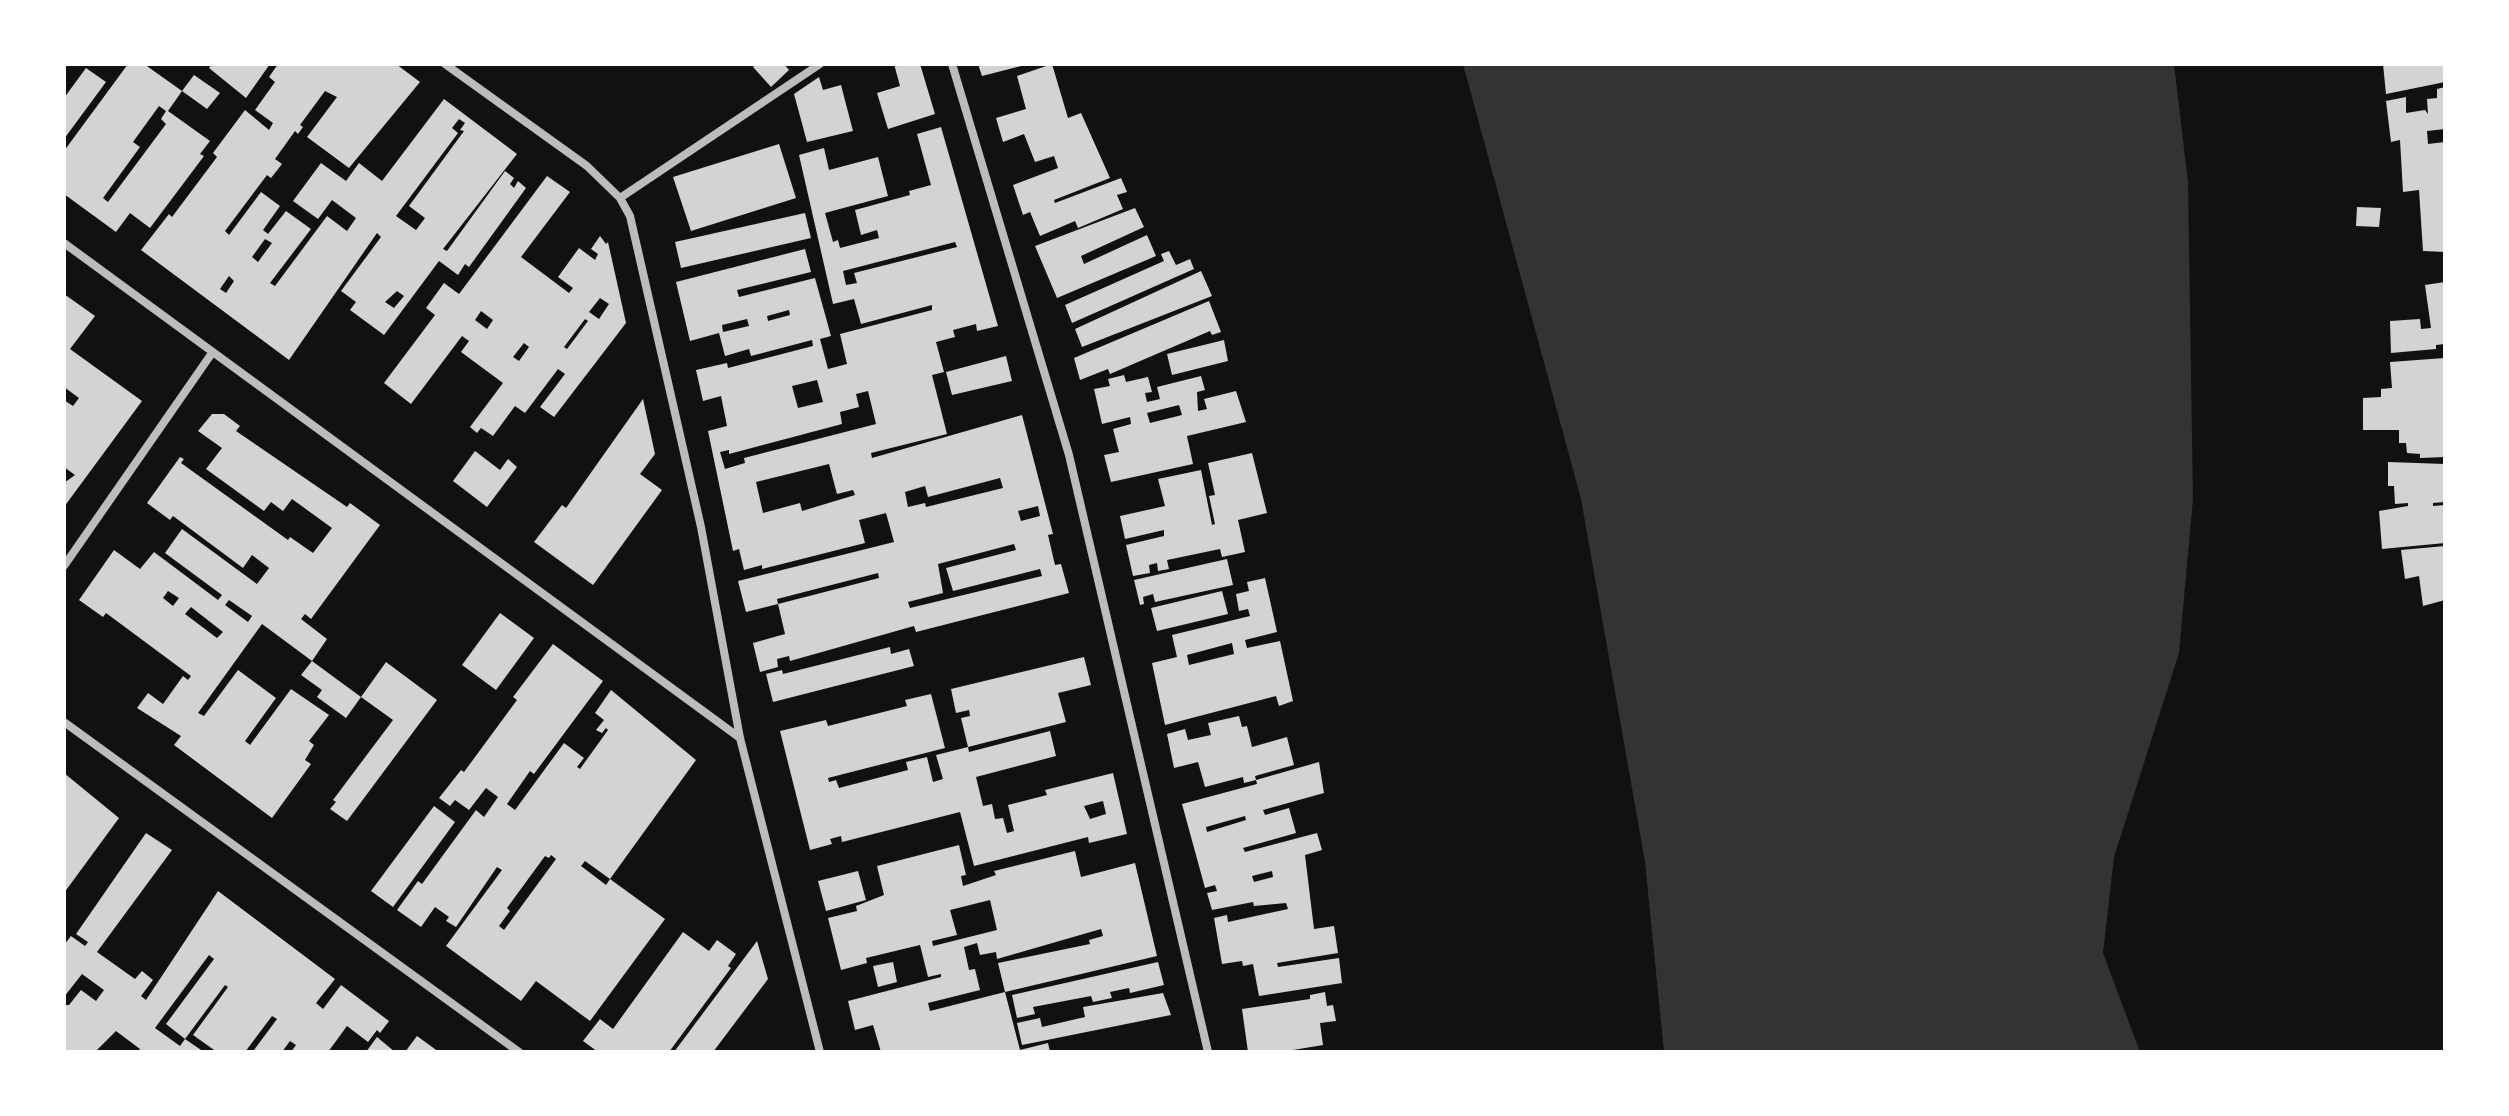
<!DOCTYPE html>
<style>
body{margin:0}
#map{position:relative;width:2509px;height:1116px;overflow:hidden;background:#111;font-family:Raleway,sans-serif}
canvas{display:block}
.frame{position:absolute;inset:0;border:66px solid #fff;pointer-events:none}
</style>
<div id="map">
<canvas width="2509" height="1116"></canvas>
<div class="frame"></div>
</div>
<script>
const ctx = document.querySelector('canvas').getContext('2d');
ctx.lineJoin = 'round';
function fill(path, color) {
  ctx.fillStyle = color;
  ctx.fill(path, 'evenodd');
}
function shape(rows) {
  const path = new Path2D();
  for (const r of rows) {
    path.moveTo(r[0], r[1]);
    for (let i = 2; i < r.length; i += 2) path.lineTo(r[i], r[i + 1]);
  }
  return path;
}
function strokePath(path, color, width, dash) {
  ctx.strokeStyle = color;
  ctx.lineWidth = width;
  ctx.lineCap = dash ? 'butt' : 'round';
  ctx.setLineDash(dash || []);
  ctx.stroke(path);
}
fill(shape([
 [1463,64,2174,64,2188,182,2193,499,2179,653,2114,857,2103,953,2140,1052,1664,1052,1645,862,1581,499]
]), '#333');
fill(shape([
 [128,64,144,64,182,91,168,111,210,141,200,154,204,156,150,228,130,213,116,232,64,194,64,151],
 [159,106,166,111,161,119,166,124,108,202,103,198,140,147,133,142],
 [212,64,270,64,246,98,209,68],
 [278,64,396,64,420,82,349,168,307,137,337,97,325,91,300,125,303,127,298,134,295,131,275,159,282,164,271,178,267,175,225,231,229,235,261,192,280,206,263,230,268,234,286,211,311,229,270,283,275,286,327,216,347,231,356,218,332,200,318,219,293,201,321,163,346,181,359,163,382,181,444,99,517,154,443,249,447,251,505,171,514,178,510,184,514,188,518,181,526,188,469,267,465,264,458,275,439,261,384,335,350,310,356,302,341,291,381,237,377,233,289,360,141,250,169,214,172,217,217,157,213,153,245,110,269,130,273,123,255,110,275,82,269,77],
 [459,119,465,123,460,130,464,131,409,206,425,218,416,230,396,216,458,133,452,128],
 [265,239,272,243,258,262,252,257],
 [229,276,234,281,226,293,220,289],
 [397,291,404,296,394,308,385,302],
 [756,64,784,64,789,70,771,87,753,67],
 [894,64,920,64,935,114,888,129,877,93,900,86],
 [978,64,1025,64,1025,65,982,76],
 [1052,64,1068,118,1081,113,1110,178,1054,200,1055,203,1121,178,1127,192,1117,195,1123,209,1078,228,1075,221,1040,236,1030,212,1023,215,1013,185,1058,168,1054,156,1035,162,1024,134,1003,142,996,118,1026,109,1017,76],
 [2383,64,2445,64,2445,82,2386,94],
 [86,68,106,82,64,139,64,98],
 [194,75,220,93,207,109,182,91],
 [819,77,823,90,841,85,853,131,807,142,794,94],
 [2445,87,2445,129,2427,131,2428,144,2445,142,2445,252,2423,251,2419,190,2403,192,2400,140,2391,142,2386,101,2406,97,2406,113,2425,110,2428,114,2427,99,2437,98,2437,89],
 [941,127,998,326,977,331,976,324,953,330,955,337,936,342,944,372,932,375,947,434,871,453,872,458,1022,415,1053,534,1048,535,1055,565,1061,564,1069,593,916,632,914,626,790,661,789,656,777,659,778,667,760,672,753,643,785,634,778,604,879,578,878,573,777,599,778,604,746,612,738,581,894,542,886,513,859,520,865,543,762,569,762,565,744,570,739,549,733,551,708,431,727,426,721,396,703,401,696,370,727,363,728,368,813,346,812,340,751,356,749,349,725,356,719,333,690,341,676,282,805,249,811,272,737,290,739,297,815,278,831,336,820,339,828,369,847,364,840,334,932,310,932,305,861,324,854,299,833,304,799,155,824,148,829,170,878,157,888,196,825,213,833,242,838,240,840,248,879,238,877,230,861,235,855,210,910,195,909,191,931,185,917,134],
 [955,242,957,247,854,273,857,283,846,285,843,271],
 [789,310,790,315,768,321,767,316],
 [747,319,749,326,723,332,722,325],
 [817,380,823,402,798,408,792,386],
 [868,391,876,424,744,458,745,463,725,469,720,452,729,450,729,454,842,424,840,412,859,407,856,394],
 [829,464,837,494,853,490,855,495,802,511,800,503,763,513,756,482],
 [1000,478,1003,488,926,507,925,503,908,507,905,492,925,486,928,497],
 [1038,506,1040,516,1021,521,1018,511],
 [1014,544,1016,550,946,568,953,591,1040,569,1042,576,910,608,908,602,943,593,938,564],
 [779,144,796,198,691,231,673,177],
 [547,176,570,192,521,257,569,293,573,288,558,277,579,248,595,260,598,254,591,249,600,236,606,244,608,242,626,323,554,417,540,407,565,374,558,369,525,413,515,406,493,436,481,428,477,433,470,427,503,383,461,352,469,341,462,336,411,404,384,383,435,315,426,308,444,283,459,294],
 [600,298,609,304,599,319,589,312],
 [481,311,493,320,487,329,475,320],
 [585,319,588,321,567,349,564,347],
 [524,343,529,347,519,361,513,357],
 [2357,207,2381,208,2379,227,2356,226],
 [1135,208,1144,227,1081,256,1084,264,1147,235,1156,256,1057,298,1035,246],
 [805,213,811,238,681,268,675,242],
 [1169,251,1176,265,1190,259,1194,269,1072,323,1065,305,1164,261,1161,254],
 [1201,271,1212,296,1082,347,1075,329],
 [2445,282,2445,344,2436,345,2436,349,2391,353,2390,321,2420,319,2421,329,2431,328,2425,285],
 [64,294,95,316,70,349,142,401,64,507,64,483,75,475,64,467,64,400,73,406,79,398,64,387],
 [1209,301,1221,332,1212,335,1210,331,1110,374,1108,369,1080,380,1074,358],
 [1224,340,1228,361,1172,375,1167,354],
 [1006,356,1012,381,952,395,946,372],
 [2445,358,2445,457,2420,458,2420,454,2407,453,2406,443,2399,443,2399,430,2363,430,2363,398,2381,397,2381,389,2392,388,2390,362],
 [1124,375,1126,382,1148,377,1152,392,1145,393,1147,402,1160,399,1157,387,1201,376,1205,390,1197,392,1198,411,1207,409,1204,399,1236,391,1246,422,1187,436,1193,464,1111,482,1104,455,1119,452,1113,429,1131,424,1130,417,1102,424,1094,389,1110,386,1108,379],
 [1179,405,1182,415,1150,423,1147,413],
 [643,399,655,454,640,474,662,490,593,585,534,542,562,505,566,508],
 [212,414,224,414,240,426,236,431,347,507,350,503,380,525,311,619,305,614,301,619,327,639,312,661,262,624,198,713,204,716,238,670,276,698,245,741,250,745,291,689,329,715,309,741,314,745,305,760,311,764,272,818,174,745,181,736,137,708,148,693,163,704,183,676,188,680,191,676,106,613,103,617,79,600,114,550,140,569,154,552,218,600,222,595,165,553,182,529,257,584,269,568,252,555,243,568,173,516,170,520,147,503,180,457,184,459,181,463,288,540,290,537,313,553,332,528,292,499,283,511,271,502,264,511,206,469,222,448,198,431],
 [168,591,179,598,173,606,163,598],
 [229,600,252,616,248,622,225,605],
 [191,607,223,632,217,638,185,614],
 [475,451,500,470,508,459,517,467,487,507,453,481],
 [1252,453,1267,513,1238,520,1245,552,1222,557,1220,549,1167,560,1169,569,1158,571,1157,563,1149,565,1150,573,1133,576,1126,545,1164,536,1164,530,1125,539,1120,516,1165,506,1158,479,1201,470,1212,525,1215,524,1209,496,1215,495,1208,463],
 [2388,462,2445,464,2445,502,2433,503,2433,506,2445,505,2445,543,2382,549,2379,511,2408,506,2408,503,2395,504,2394,486,2388,486],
 [2445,546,2445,600,2423,606,2419,576,2405,579,2401,550],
 [1227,559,1233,585,1155,602,1153,594,1143,597,1144,604,1140,605,1134,580],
 [1265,578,1277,632,1245,640,1247,648,1280,641,1293,701,1279,706,1276,696,1165,725,1152,663,1177,657,1172,635,1250,616,1248,609,1239,611,1236,594,1249,591,1247,582],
 [1232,643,1234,654,1189,665,1187,655],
 [1222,591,1228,614,1157,631,1151,608],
 [500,613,534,638,496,690,462,665],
 [553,644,603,681,534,774,530,771,507,804,515,810,564,743,584,758,577,767,580,769,608,730,606,728,602,733,596,730,604,720,595,713,611,690,696,760,610,879,665,919,590,1021,536,981,521,1001,446,946,502,870,497,867,456,927,446,921,449,917,435,907,421,927,397,910,418,881,422,884,476,810,484,817,498,797,486,788,469,810,455,800,450,806,439,798,461,770,464,772,517,700,513,697],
 [551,855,556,859,504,930,499,926,510,911,507,908,545,856,549,858],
 [585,861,610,879,606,885,581,866],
 [890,647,891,654,909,649,914,666,773,702,766,674,782,670,783,674],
 [1084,657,1091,685,1058,693,1066,722,968,747,961,718,970,716,969,710,956,713,951,689],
 [312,661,361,697,346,718,317,697,322,690,301,675],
 [386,662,437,700,347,821,330,809,336,802,333,800,393,720,361,697],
 [931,694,945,748,828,778,829,782,836,780,839,788,908,770,906,762,927,757,933,782,943,779,936,755,968,747,969,752,1050,731,1056,756,976,777,983,806,992,804,995,819,1003,818,1007,833,1014,831,1008,805,1047,795,1045,790,1113,773,1127,834,1089,843,1088,837,974,866,960,812,842,842,841,836,830,839,832,844,810,850,780,731,826,720,828,726,907,706,905,700],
 [1103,801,1106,814,1090,819,1084,806],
 [1239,716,1242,727,1247,726,1252,747,1287,737,1294,765,1255,776,1256,780,1319,762,1324,793,1263,810,1265,815,1289,808,1296,833,1243,848,1245,852,1317,833,1322,850,1305,855,1314,929,1334,926,1338,953,1277,963,1278,967,1339,958,1342,983,1259,996,1253,964,1243,966,1242,961,1222,964,1214,918,1227,915,1228,922,1288,909,1286,903,1254,906,1253,902,1212,910,1207,893,1217,891,1215,885,1205,888,1182,804,1257,784,1256,780,1244,783,1243,777,1205,787,1198,762,1174,768,1167,734,1185,729,1188,740,1211,735,1208,723],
 [1245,816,1246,820,1207,832,1206,827],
 [1272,871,1273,877,1254,882,1252,876],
 [64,773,119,818,64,893],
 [434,806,455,822,393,907,371,891],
 [146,833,172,850,97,952,135,979,142,971,153,980,141,996,146,1000,218,891,335,979,316,1003,323,1009,341,985,389,1021,380,1033,377,1030,368,1042,347,1026,328,1052,291,1052,296,1045,290,1041,282,1052,257,1052,254,1050,277,1019,272,1016,245,1052,217,1052,193,1035,228,987,225,985,185,1039,166,1024,214,959,209,955,155,1028,180,1046,185,1039,204,1052,138,1052,140,1049,116,1031,95,1052,64,1052,64,1005,69,1005,81,990,96,1001,104,990,82,974,64,997,64,945,71,936,85,946,88,942,76,934],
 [959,845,966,875,961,876,963,886,996,875,994,871,1075,851,1081,877,1135,863,1157,956,1005,992,1020,1050,1048,1043,1050,1052,881,1052,873,1025,855,1030,848,1001,941,977,941,974,928,977,920,945,866,958,867,963,841,970,828,918,857,911,856,906,884,895,877,866],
 [990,900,997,930,933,946,932,941,957,935,950,910],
 [1101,929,1103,936,1089,940,1090,944,998,963,1005,992,930,1011,928,1003,980,990,975,969,969,970,964,947,977,943,980,955,996,952,997,959],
 [858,871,866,900,826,911,818,881],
 [683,932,709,951,717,940,736,954,728,966,731,968,669,1052,598,1052,583,1041,600,1019,613,1029],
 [757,941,768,979,765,983,713,1052,674,1052],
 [893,962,897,982,878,987,873,966],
 [1158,962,1164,985,1130,993,1129,988,1110,992,1112,998,1093,1002,1091,996,1033,1007,1035,1014,1017,1018,1012,995],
 [1325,992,1327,1006,1333,1005,1336,1021,1320,1023,1323,1045,1281,1052,1248,1052,1242,1009,1310,999,1310,995],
 [1163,993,1171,1015,1022,1045,1017,1023,1040,1018,1042,1027,1085,1017,1083,1007],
 [417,1036,439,1052,405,1052],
 [377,1037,395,1052,366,1052]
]), '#d3d3d3');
strokePath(shape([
 [445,64,587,166,620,198,630,216,701,527,740,738,820,1052],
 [952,64,1069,455,1208,1052],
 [620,198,820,64],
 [64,243,740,738],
 [64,566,212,353],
 [64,722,519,1052]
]), '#bcbcbc', 8);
</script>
